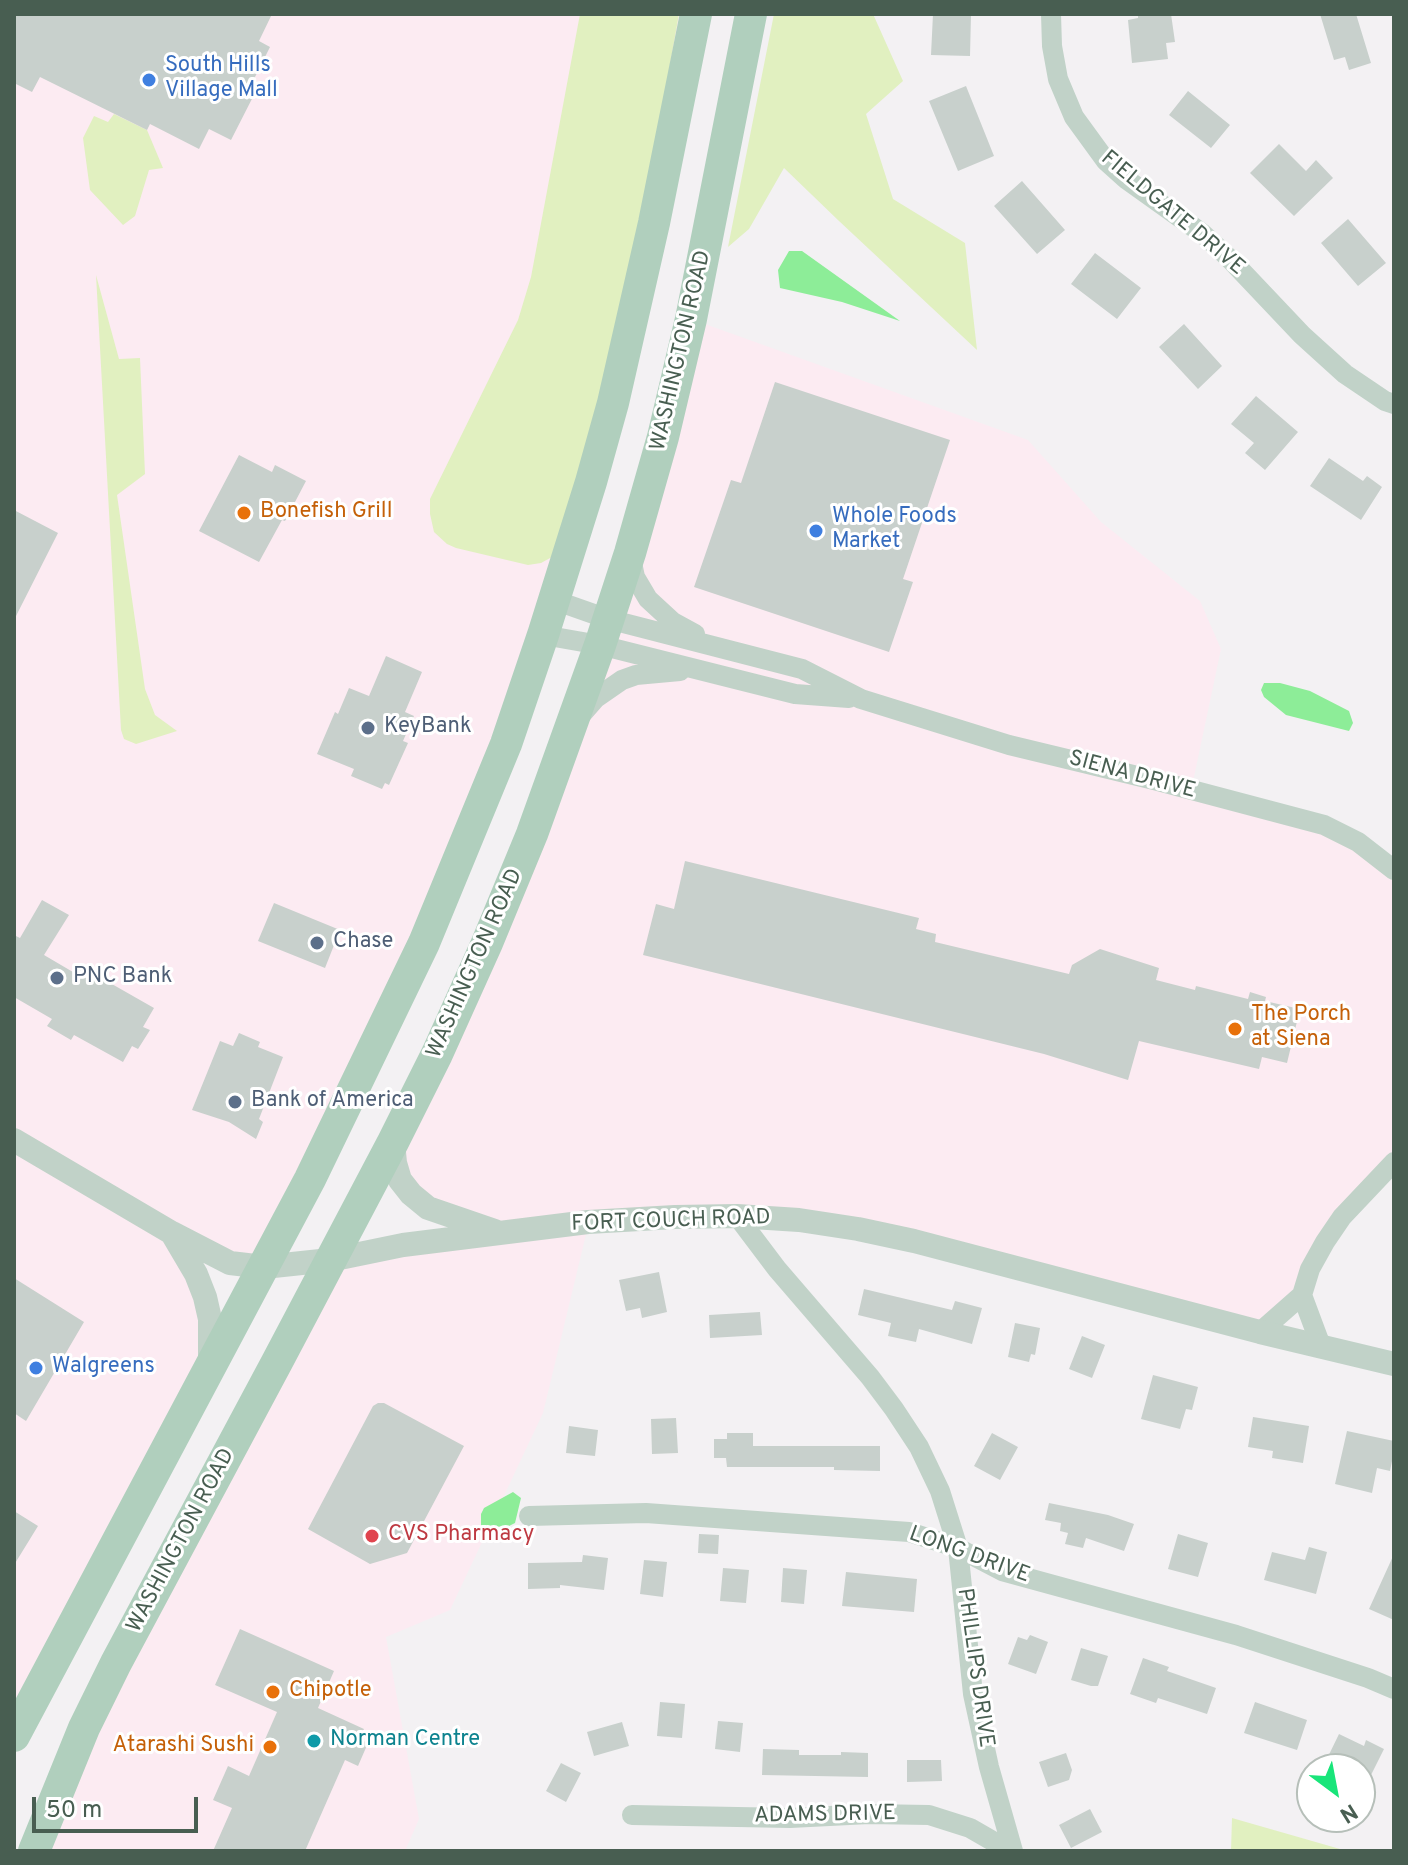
<!DOCTYPE html>
<style>
body{margin:0}
#map{position:relative;width:1408px;height:1865px;overflow:hidden;background:#f3f1f3;font-family:Overpass,sans-serif}
canvas{display:block}
.frame{position:absolute;inset:0;border:16px solid #485e51;pointer-events:none}
.north{position:absolute;left:1296px;top:1753px;width:80px;height:80px;box-sizing:border-box;background:#fff;border:2px solid #b6bfb9;border-radius:50%;rotate:148deg;font-size:22px;font-weight:700;line-height:32px;text-align:center;color:#485e51}
.north::after{content:'';display:block;margin:auto;width:28px;height:36px;background:#19e57a;clip-path:polygon(50% 0,100% 100%,50% 72%,0 100%)}
.scale{position:absolute;left:32px;top:1797px;width:166px;height:36px;box-sizing:border-box;border:4px solid #485e51;border-top:0;padding-left:10px;font-size:24px;line-height:28px;white-space:nowrap;color:#485e51;-webkit-text-stroke:6px #fff;paint-order:stroke}
</style>
<div id="map">
<canvas width="1408" height="1865"></canvas>
<div class="frame"></div>
<div class="north">N</div>
<div class="scale">50 m</div>
</div>
<script>
const ctx = document.querySelector('canvas').getContext('2d');
ctx.lineJoin = 'round';
function fill(path, color) {
  ctx.fillStyle = color;
  ctx.fill(path, 'evenodd');
}
function shape(rows) {
  const path = new Path2D();
  for (const r of rows) {
    path.moveTo(r[0], r[1]);
    for (let i = 2; i < r.length; i += 2) path.lineTo(r[i], r[i + 1]);
  }
  return path;
}
function strokePath(path, color, width, dash) {
  ctx.strokeStyle = color;
  ctx.lineWidth = width;
  ctx.lineCap = dash ? 'butt' : 'round';
  ctx.setLineDash(dash || []);
  ctx.stroke(path);
}
function drawText(font, color, halo, rows, align = 'center') {
  ctx.font = font + ' Overpass,sans-serif';
  ctx.lineWidth = 6;
  ctx.setLineDash([]);
  ctx.textBaseline = 'middle';
  ctx.strokeStyle = halo;
  ctx.fillStyle = color;
  for (const [text, x, y, turn = 0] of rows) {
    ctx.save();
    ctx.translate(x, y);
    ctx.rotate((+turn || 0) * Math.PI / 180);
    ctx.textAlign = isNaN(turn) ? turn : align;
    if (halo) ctx.strokeText(text, 0, 0);
    ctx.fillText(text, 0, 0);
    ctx.restore();
  }
}
fill(shape([
 [14,14,696,14,543,635,264,1267,174,1234,211,1338,14,1736],
 [691,319,1028,440,1101,522,1200,601,1221,649,1191,791,1307,820,1394,870,1394,1162,1260,1332,858,1229,589,1222,543,1413,450,1610,386,1637,419,1819,405,1851,34,1851,330,1260,499,1233,428,1208,395,1163,487,943]
]), '#fcebf2');
fill(shape([
 [580,14,679,14,653,160,588,452,552,557,541,563,528,565,456,548,447,544,434,532,430,514,430,499,518,320,531,277],
 [774,14,873,14,903,81,866,114,893,199,965,243,977,350,839,221,784,168,749,229,728,247],
 [114,114,147,130,163,168,149,170,135,216,123,225,90,190,83,138,94,116,108,122],
 [96,275,119,359,140,358,145,474,117,495,145,689,155,715,177,731,136,744,124,739,121,730],
 [1232,1818,1347,1851,1231,1851]
]), '#e1f0c0');
fill(shape([
 [789,251,802,251,900,321,842,302,780,288,778,270],
 [1264,683,1280,683,1310,691,1349,711,1353,723,1349,731,1286,715,1264,697,1261,690],
 [513,1492,521,1498,515,1523,507,1527,481,1526,481,1514,484,1508]
]), '#8ded98');
fill(shape([
 [14,14,272,14,259,41,270,47,252,83,258,87,231,140,209,129,199,149,150,124,147,130,40,77,32,92,14,83],
 [933,14,971,14,970,56,931,55],
 [1138,14,1171,14,1175,42,1166,43,1168,59,1132,63,1128,20,1138,18],
 [1320,14,1356,14,1371,63,1349,70,1345,57,1334,60],
 [966,86,994,156,958,171,929,101],
 [1188,91,1230,125,1211,148,1169,115],
 [1279,144,1306,171,1316,160,1333,178,1294,216,1250,173],
 [1022,181,1065,230,1037,254,994,206],
 [1348,219,1386,263,1358,286,1321,243],
 [1095,253,1141,288,1117,319,1071,284],
 [1184,324,1222,366,1198,389,1159,347],
 [775,382,950,440,903,579,913,582,889,652,694,587,731,480,741,483],
 [1256,396,1298,432,1265,470,1245,453,1254,443,1231,424],
 [239,455,272,472,275,465,306,481,285,521,282,520,259,562,199,531],
 [1329,458,1363,481,1367,476,1382,487,1361,520,1310,486],
 [14,510,58,533,14,620],
 [386,656,422,672,405,712,414,716,403,741,408,743,389,785,385,783,382,789,351,776,354,769,317,754,335,712,338,714,349,688,369,696],
 [685,861,919,918,916,929,936,934,935,942,1069,974,1072,965,1100,949,1159,968,1156,980,1195,990,1196,986,1248,999,1250,992,1266,997,1265,1001,1300,1009,1287,1063,1262,1057,1259,1069,1139,1041,1128,1080,1044,1054,643,955,656,904,674,909],
 [42,900,69,915,44,955,78,975,82,967,154,1008,143,1027,150,1030,138,1049,132,1046,123,1062,74,1035,71,1040,47,1026,52,1019,14,997,14,935,20,938],
 [274,903,340,930,325,968,258,941],
 [239,1033,260,1042,258,1047,283,1057,259,1119,263,1122,256,1139,229,1122,192,1110,220,1041,233,1046],
 [659,1272,667,1312,642,1318,640,1308,626,1311,619,1280],
 [14,1278,84,1322,26,1421,14,1413],
 [864,1289,952,1310,955,1301,982,1308,972,1344,919,1329,916,1342,888,1336,891,1323,858,1315],
 [760,1312,762,1335,710,1338,709,1315],
 [1015,1323,1040,1328,1035,1355,1031,1354,1029,1362,1008,1357],
 [1082,1336,1105,1345,1092,1378,1069,1369],
 [1153,1375,1198,1387,1192,1410,1186,1409,1180,1429,1141,1419],
 [378,1403,384,1403,464,1446,407,1553,370,1564,308,1529,373,1406],
 [1253,1417,1309,1426,1303,1463,1272,1458,1273,1451,1248,1447],
 [676,1418,678,1453,652,1454,651,1419],
 [569,1426,598,1430,595,1456,566,1453],
 [1347,1431,1394,1441,1394,1451,1390,1471,1377,1468,1372,1493,1335,1484],
 [727,1433,753,1433,753,1446,880,1446,880,1471,834,1470,834,1467,727,1467,726,1458,714,1458,714,1439,727,1439],
 [992,1433,1018,1447,1000,1480,974,1466],
 [1049,1503,1108,1515,1134,1524,1124,1551,1086,1538,1083,1548,1065,1544,1068,1533,1060,1531,1061,1523,1045,1520],
 [14,1511,38,1526,14,1565],
 [699,1534,719,1535,718,1554,698,1553],
 [1178,1534,1208,1543,1198,1577,1168,1569],
 [1309,1547,1327,1552,1316,1594,1264,1580,1272,1552,1305,1560],
 [1394,1554,1394,1620,1369,1609],
 [583,1555,608,1558,604,1590,560,1585,560,1588,528,1589,528,1563,582,1562],
 [644,1560,667,1562,663,1597,640,1594],
 [723,1568,749,1570,746,1603,720,1601],
 [783,1568,807,1570,804,1604,781,1602],
 [846,1572,917,1579,914,1612,842,1606],
 [240,1629,334,1671,318,1708,364,1729,359,1739,368,1743,358,1766,345,1760,305,1851,213,1851,232,1808,213,1800,228,1766,249,1776,277,1712,215,1685],
 [1030,1635,1048,1642,1036,1674,1008,1664,1018,1637,1027,1640],
 [1081,1648,1108,1656,1098,1686,1091,1686,1071,1680],
 [1143,1658,1169,1667,1167,1671,1216,1688,1207,1714,1158,1698,1156,1703,1130,1694],
 [660,1702,685,1704,682,1738,657,1736],
 [1255,1702,1307,1720,1297,1750,1244,1733],
 [718,1721,743,1723,740,1752,715,1749],
 [622,1722,629,1746,594,1756,587,1732],
 [1339,1734,1364,1746,1366,1740,1384,1749,1360,1797,1360,1769,1322,1769],
 [763,1749,799,1750,799,1755,841,1755,841,1752,868,1753,868,1777,762,1775],
 [1066,1753,1072,1770,1069,1780,1048,1787,1039,1762],
 [907,1760,941,1760,942,1781,907,1782],
 [561,1763,581,1773,566,1802,546,1791],
 [1090,1809,1102,1832,1071,1848,1059,1825]
]), '#c8d0cc');
strokePath(shape([
 [1051,14,1052,46,1058,79,1074,117,1106,161,1126,179,1203,234,1230,259,1302,335,1345,374,1385,401,1394,404],
 [631,558,635,577,648,599,673,622,695,634],
 [554,600,608,619,802,669,861,699,1009,745,1154,780,1324,825,1358,842,1394,870],
 [543,635,600,645,795,694,849,698],
 [582,714,596,698,622,680,636,675,680,671],
 [737,1216,777,1269,870,1377,894,1409,919,1447,940,1491,958,1548,973,1694,989,1767,1013,1851],
 [1302,1295,1321,1346],
 [1260,1332,1302,1295,1310,1269,1325,1242,1342,1217,1394,1162],
 [529,1516,646,1513,909,1532,958,1548,1002,1571,1236,1635,1368,1678,1394,1689],
 [632,1815,790,1818,869,1814,929,1815,970,1828,1010,1851]
]), '#c1d2c8', 20);
strokePath(shape([
 [14,1140,172,1233,230,1263,264,1267,330,1260,403,1245,588,1222,675,1217,737,1216,799,1220,858,1229,914,1241,1260,1332,1394,1364],
 [393,1142,395,1163,400,1180,411,1194,428,1208,495,1231],
 [173,1235,196,1274,205,1297,210,1319,210,1362]
]), '#c1d2c8', 24);
strokePath(shape([
 [14,1736,310,1179,424,943,506,744,543,635,591,482,613,403,654,223,696,14],
 [34,1851,84,1728,116,1663,277,1362,393,1142,437,1054,487,943,532,834,600,645,630,553,663,437,691,319,751,14]
]), '#b0cfbd', 32);
for (const [x, y, r, color] of [
 [149,80,8,"#3f7fe0"],
 [244,513,8,"#e8710a"],
 [816,531,8,"#3f7fe0"],
 [368,728,8,"#5c6f8a"],
 [317,943,8,"#5c6f8a"],
 [57,978,8,"#5c6f8a"],
 [1235,1029,8,"#e8710a"],
 [235,1102,8,"#5c6f8a"],
 [36,1368,8,"#3f7fe0"],
 [372,1536,8,"#e0444e"],
 [273,1692,8,"#e8710a"],
 [314,1741,8,"#0f9aa8"],
 [270,1747,8,"#e8710a"]
]) {
  const dot = new Path2D();
  dot.arc(x, y, r, 0, 2 * Math.PI);
  ctx.fillStyle = color;
  ctx.fill(dot);
  strokePath(dot, '#fff', 3);
}
drawText('22px', '#366cbe', '#fff', [
 ["South Hills",165,67],
 ["Village Mall",165,92],
 ["Whole Foods",832,518],
 ["Market",832,543],
 ["Walgreens",52,1368]
], 'left');
drawText('22px', '#485e51', '#fff', [
 ["FIELDGATE DRIVE",1172,214,40],
 ["WASHINGTON ROAD",682,351,-77],
 ["SIENA DRIVE",1132,776,15],
 ["WASHINGTON ROAD",476,964,-66],
 ["FORT COUCH ROAD",671,1222,-2],
 ["WASHINGTON ROAD",182,1541,-62],
 ["LONG DRIVE",969,1556,20],
 ["PHILLIPS DRIVE",974,1668,82],
 ["ADAMS DRIVE",825,1816,-1]
]);
drawText('22px', '#c56008', '#fff', [
 ["Bonefish Grill",260,513],
 ["The Porch",1251,1016],
 ["at Siena",1251,1041],
 ["Chipotle",289,1692],
 ["Atarashi Sushi",254,1747,"right"]
], 'left');
drawText('22px', '#4e5e75', '#fff', [
 ["KeyBank",384,728],
 ["Chase",333,943],
 ["PNC Bank",73,978],
 ["Bank of America",251,1102]
], 'left');
drawText('22px', '#be3a42', '#fff', [
 ["CVS Pharmacy",388,1536]
], 'left');
drawText('22px', '#0d838f', '#fff', [
 ["Norman Centre",330,1741]
], 'left');
</script>
